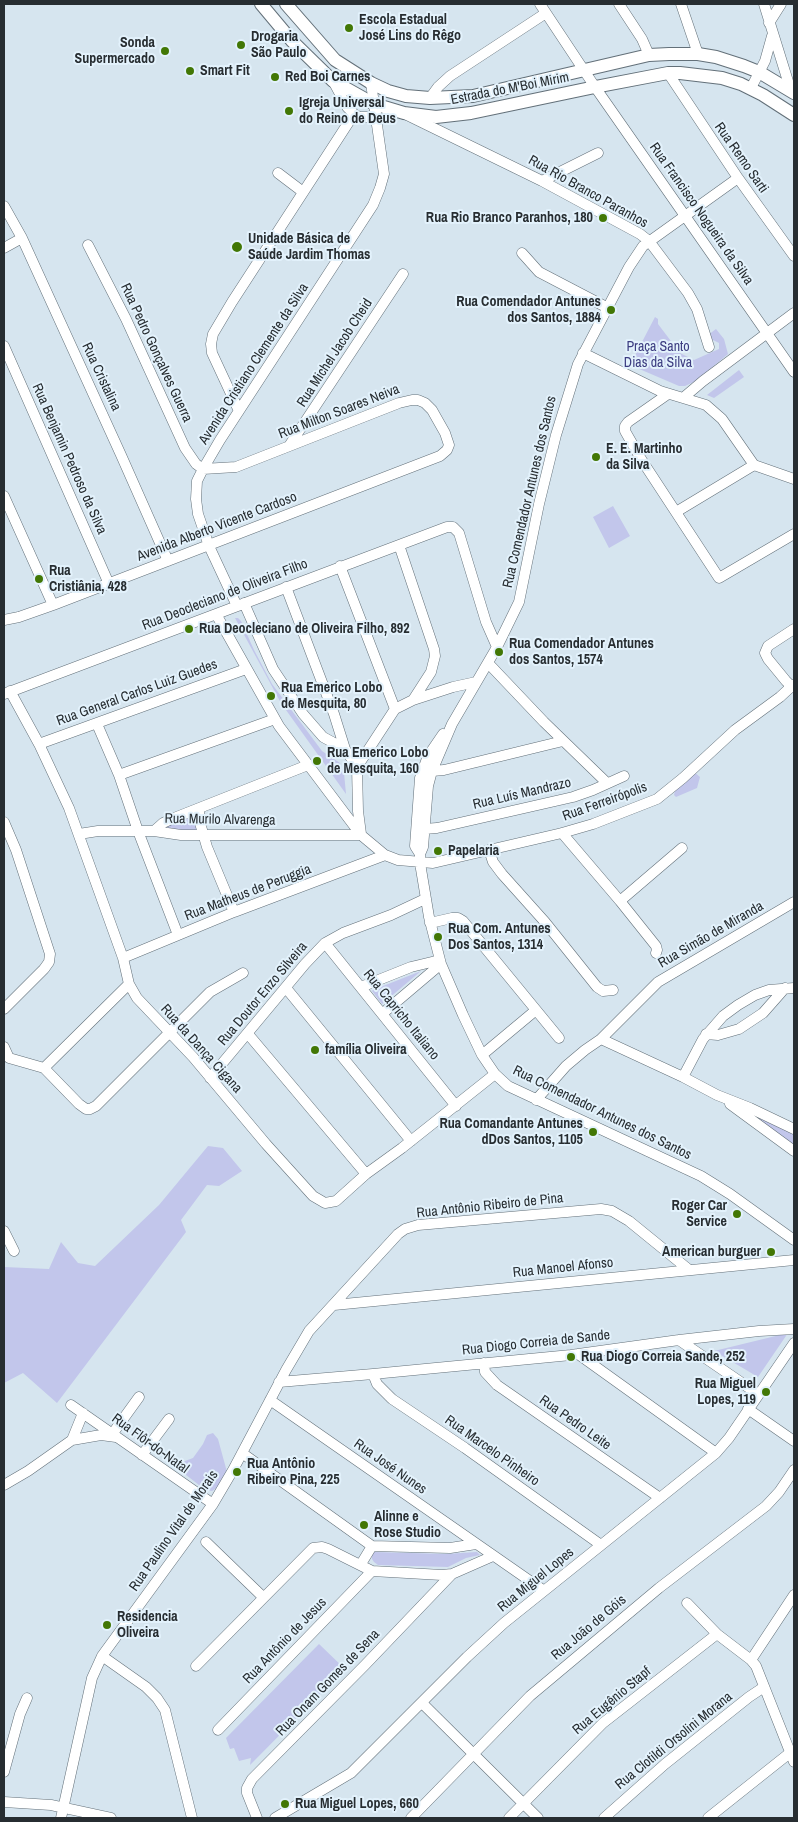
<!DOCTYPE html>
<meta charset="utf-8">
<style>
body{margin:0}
#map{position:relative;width:798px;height:1822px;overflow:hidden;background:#d6e5ef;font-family:"Archivo Narrow",sans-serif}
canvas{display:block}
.frame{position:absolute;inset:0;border:5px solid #272d31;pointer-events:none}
</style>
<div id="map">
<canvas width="798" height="1822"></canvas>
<div class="frame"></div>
</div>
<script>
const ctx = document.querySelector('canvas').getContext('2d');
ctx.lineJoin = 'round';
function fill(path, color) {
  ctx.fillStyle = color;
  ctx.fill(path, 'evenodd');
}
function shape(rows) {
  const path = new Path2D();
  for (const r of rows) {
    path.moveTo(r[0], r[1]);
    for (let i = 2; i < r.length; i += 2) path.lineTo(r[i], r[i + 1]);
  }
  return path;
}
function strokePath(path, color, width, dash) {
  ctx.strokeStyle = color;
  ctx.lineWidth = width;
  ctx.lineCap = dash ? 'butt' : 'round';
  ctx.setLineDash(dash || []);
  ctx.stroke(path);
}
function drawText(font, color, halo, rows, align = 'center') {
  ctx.font = font + ' "Archivo Narrow",sans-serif';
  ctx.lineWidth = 4;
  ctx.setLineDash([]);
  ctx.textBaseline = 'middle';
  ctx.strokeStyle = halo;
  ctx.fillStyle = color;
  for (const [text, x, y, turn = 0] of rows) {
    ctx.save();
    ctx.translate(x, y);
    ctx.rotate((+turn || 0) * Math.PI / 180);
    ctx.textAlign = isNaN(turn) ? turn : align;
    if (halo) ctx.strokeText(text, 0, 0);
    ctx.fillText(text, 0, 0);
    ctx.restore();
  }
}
fill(shape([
 [655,317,658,319,658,324,680,353,694,360,719,349,719,343,711,339,708,335,716,329,724,339,728,354,696,381,685,386,679,386,630,365],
 [739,370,744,377,714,398,707,395],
 [613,506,630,536,609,548,593,517],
 [235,618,238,618,241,621,254,650,272,684,322,751,340,763,344,773,346,794,281,703],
 [693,771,700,777,697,788,676,797,674,795,676,787],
 [197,812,200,833,180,831,164,827],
 [421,971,382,1004,372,991,373,990],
 [754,1114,794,1134,794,1146,768,1129],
 [208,1146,223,1148,242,1171,219,1186,207,1185,181,1220,186,1232,57,1403,23,1373,4,1383,4,1267,49,1269,61,1242,78,1263,95,1266,159,1205],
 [788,1333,758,1377,714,1351],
 [213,1433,218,1439,227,1472,222,1485,212,1491,207,1490,199,1485,181,1471,180,1468,185,1461,193,1458,203,1444,207,1435],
 [374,1552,446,1554,477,1552,480,1555,466,1558,448,1567,378,1565,374,1562,372,1559,372,1555],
 [319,1644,345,1669,252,1763,250,1765,251,1758,239,1761,234,1748,230,1749,226,1738]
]), '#c2c6eb');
const minor = shape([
 [540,4,595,87,794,372],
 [619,4,642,39,649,55],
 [681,4,698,54],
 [764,4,791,91],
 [769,23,781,4],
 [668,73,738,178,794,256],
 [333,81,347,107,354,114,359,117,369,117,376,113],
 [751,88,765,61,772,36],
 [430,98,438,87,450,76,546,13],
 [407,115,542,181,640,234,649,241,688,293,697,309,709,347],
 [278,173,303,192],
 [738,178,643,246,629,267,578,364,556,435,539,504,519,602,497,647,452,724,432,771,428,786,423,847,420,854,420,863,429,917,441,964,463,1015,482,1055,495,1074,508,1086,701,1176,730,1194,794,1240],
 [542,181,598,153],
 [4,206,22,238,121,455,168,561],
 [4,248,22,238],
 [522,253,539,272,608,308],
 [4,346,109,584],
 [583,353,660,391,706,405,722,419,754,465,794,479],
 [668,394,628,422,625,426,625,431,641,459,719,578,794,534],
 [683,398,703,381,794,313],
 [239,411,212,353,211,344,213,334,232,302,354,114],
 [289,446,403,274],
 [4,496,53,605],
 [676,512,754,465],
 [399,545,434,649,435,656,431,672,413,700],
 [340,566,395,709],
 [286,587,334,714,345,749,357,767],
 [244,603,273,669,303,714,323,737,345,749],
 [237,606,209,546,198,514,196,499,197,481,203,469,220,440,373,205,380,188,384,174,371,83],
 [216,614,279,726,361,835,385,855,398,860,433,863,562,833,593,824,657,799,683,778,735,730,780,697,793,685],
 [4,620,19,617,53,605,440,456,447,450,449,445,445,433,432,410,425,403,418,400,412,400,399,403,236,467,203,469,196,464,185,448,126,319,88,245],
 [794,629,768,646,765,653,768,659,786,681,790,685,794,685],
 [488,663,544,722,607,783],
 [10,691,39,744,69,808,123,958,129,984,137,998,193,1057,266,1144,313,1196,325,1203,336,1201,366,1174,402,1148,495,1074],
 [4,694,447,527,453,527,459,533,486,622,497,647],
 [97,724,119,775,138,831,178,935],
 [39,744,246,669],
 [432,771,444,770,563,741],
 [119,775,275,719],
 [199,809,200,823,207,847,234,912],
 [4,822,16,850,50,954,49,962,44,969,4,1009],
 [424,829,437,828,573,797,593,790,624,776],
 [154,831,163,823,174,818,308,765],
 [562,833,620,901,656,946,657,950,656,953],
 [79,834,98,831,154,831,181,835,361,835],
 [361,834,358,811,357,767,395,709,413,700,453,687,476,682],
 [489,850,493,862,502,874,545,922,597,987,603,991,613,990],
 [420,854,415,846,420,778,428,756,443,734],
 [620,901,682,848],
 [430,923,452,918,458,918,463,921,559,1038],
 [325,943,456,1106],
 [123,958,234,912,385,855],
 [361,987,411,967,440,960],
 [286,988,411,1141],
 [382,1014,441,964],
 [248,1034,366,1174],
 [706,1034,718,1035,739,1029,763,1013,785,988],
 [601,1039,683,1077,717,1095,750,1108,794,1129],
 [4,1047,9,1058,44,1068],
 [482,1055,536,1010],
 [44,1068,79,1104,86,1109,90,1109,96,1106,210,992,243,973],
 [44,1068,129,984],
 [683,1077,703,1039,723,1016,738,1005,755,995,769,990,794,988],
 [210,1078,305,964,325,943,343,933,391,915,425,899],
 [536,1100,566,1066,585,1050,601,1039,658,982,794,902],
 [730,1104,794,1151],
 [4,1231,14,1251],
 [334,1305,794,1260],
 [679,1340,758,1394],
 [578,1354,716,1453],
 [484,1363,485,1372,497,1385,660,1498],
 [373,1374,377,1384,392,1399,465,1448,601,1545],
 [279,1382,373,1374,571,1355,679,1340,759,1331,794,1329],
 [270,1400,543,1590],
 [71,1405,213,1504],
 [748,1409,794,1441],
 [113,1433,139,1397],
 [72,1440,83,1413],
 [242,1453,372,1546,450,1548,476,1544],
 [142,1455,169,1419],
 [4,1485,28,1471,72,1440,101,1435,116,1437],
 [206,1542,263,1597],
 [361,1564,372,1546],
 [687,1603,717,1634,751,1660,756,1666,794,1762],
 [102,1656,146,1687,157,1698,165,1710,192,1818],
 [751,1660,794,1595],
 [196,1666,313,1548,322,1547,328,1549,372,1571,442,1575,452,1574,493,1556],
 [422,1703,538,1818],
 [218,1730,372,1571],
 [4,1772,20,1714,27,1698],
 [4,1802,51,1805,111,1818],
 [61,1818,92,1678,102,1656,213,1504,233,1470,286,1370,309,1331,398,1234,405,1229,418,1225,601,1209,612,1211,629,1221,688,1269],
 [257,1818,247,1793,247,1788,252,1779,365,1665,452,1574],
 [275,1818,351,1773,467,1657,504,1623,716,1453,729,1438,794,1343],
 [411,1818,530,1696,659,1588,766,1506,779,1492,794,1470],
 [509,1818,603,1723,717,1634],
 [604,1818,665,1764,749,1697,764,1687],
 [708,1818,791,1752]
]);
const major = shape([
 [261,4,292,41,333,81,374,104,404,113,436,117,471,113,595,87,668,73,680,73,722,78,741,84,763,95,794,115],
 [286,4,335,60,371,83,388,91,406,96,430,98,473,96,649,55,669,54,698,54,716,57,744,66,759,72,794,93]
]);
strokePath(minor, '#637079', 11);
strokePath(major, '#637079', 14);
strokePath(minor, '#fff', 10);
strokePath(major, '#fff', 12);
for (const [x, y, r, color] of [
 [349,28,5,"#427705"],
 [241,45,5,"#427705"],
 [165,51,5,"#427705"],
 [190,71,5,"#427705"],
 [275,77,5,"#427705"],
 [289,111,5,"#427705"],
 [603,218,5,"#427705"],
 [237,247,6,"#427705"],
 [611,310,5,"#427705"],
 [596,457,5,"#427705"],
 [39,579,5,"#427705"],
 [189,629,5,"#427705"],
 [499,652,5,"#427705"],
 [271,696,5,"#427705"],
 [317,761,5,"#427705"],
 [438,851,5,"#427705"],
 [438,937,5,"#427705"],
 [315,1050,5,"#427705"],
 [593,1132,5,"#427705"],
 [737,1214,5,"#427705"],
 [771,1252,5,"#427705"],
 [571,1357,5,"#427705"],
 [766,1392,5,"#427705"],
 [237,1472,5,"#427705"],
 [364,1525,5,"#427705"],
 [107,1625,5,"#427705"],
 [285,1804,5,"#427705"]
]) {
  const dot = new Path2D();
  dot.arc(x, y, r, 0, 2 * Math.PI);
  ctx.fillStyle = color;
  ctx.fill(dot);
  strokePath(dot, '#e3f2fc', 2);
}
drawText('bold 14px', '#272d31', '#e3f2fc', [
 ["Escola Estadual",359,20],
 ["José Lins do Rêgo",359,36],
 ["Drogaria",251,37],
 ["São Paulo",251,53],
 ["Sonda",155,43,"right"],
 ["Supermercado",155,59,"right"],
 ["Smart Fit",200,71],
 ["Red Boi Carnes",285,77],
 ["Igreja Universal",299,103],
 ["do Reino de Deus",299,119],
 ["Rua Rio Branco Paranhos, 180",593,218,"right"],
 ["Unidade Básica de",248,239],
 ["Saúde Jardim Thomas",248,255],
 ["Rua Comendador Antunes",601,302,"right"],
 ["dos Santos, 1884",601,318,"right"],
 ["E. E. Martinho",606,449],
 ["da Silva",606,465],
 ["Rua",49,571],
 ["Cristiânia, 428",49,587],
 ["Rua Deocleciano de Oliveira Filho, 892",199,629],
 ["Rua Comendador Antunes",509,644],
 ["dos Santos, 1574",509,660],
 ["Rua Emerico Lobo",281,688],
 ["de Mesquita, 80",281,704],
 ["Rua Emerico Lobo",327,753],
 ["de Mesquita, 160",327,769],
 ["Papelaria",448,851],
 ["Rua Com. Antunes",448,929],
 ["Dos Santos, 1314",448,945],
 ["família Oliveira",325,1050],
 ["Rua Comandante Antunes",583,1124,"right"],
 ["dDos Santos, 1105",583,1140,"right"],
 ["Roger Car",727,1206,"right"],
 ["Service",727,1222,"right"],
 ["American burguer",761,1252,"right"],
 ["Rua Diogo Correia Sande, 252",581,1357],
 ["Rua Miguel",756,1384,"right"],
 ["Lopes, 119",756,1400,"right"],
 ["Rua Antônio",247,1464],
 ["Ribeiro Pina, 225",247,1480],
 ["Alinne e",374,1517],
 ["Rose Studio",374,1533],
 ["Residencia",117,1617],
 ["Oliveira",117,1633],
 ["Rua Miguel Lopes, 660",295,1804]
], 'left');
drawText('14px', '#272d31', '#e3f2fc', [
 ["Estrada do M'Boi Mirim",510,89,-11],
 ["Rua Remo Sarti",741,158,55],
 ["Rua Rio Branco Paranhos",588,192,29],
 ["Rua Francisco Nogueira da Silva",701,214,55],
 ["Rua Pedro Gonçalves Guerra",156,353,65],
 ["Rua Michel Jacob Cheid",335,353,-57],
 ["Avenida Cristiano Clemente da Silva",254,364,-57],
 ["Rua Cristalina",101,377,65],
 ["Rua Milton Soares Neiva",339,412,-21],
 ["Rua Benjamin Pedroso da Silva",69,459,66],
 ["Rua Comendador Antunes dos Santos",530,492,-77],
 ["Avenida Alberto Vicente Cardoso",217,527,-21],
 ["Rua Deocleciano de Oliveira Filho",225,595,-21],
 ["Rua General Carlos Luiz Guedes",137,693,-20],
 ["Rua Luís Mandrazo",522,794,-13],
 ["Rua Ferreirópolis",605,802,-20],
 ["Rua Murilo Alvarenga",220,820,1],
 ["Rua Matheus de Peruggia",248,893,-21],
 ["Rua Simão de Miranda",711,935,-30],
 ["Rua Doutor Enzo Silveira",263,994,-50],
 ["Rua Capricho Italiano",401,1015,51],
 ["Rua da Dança Cigana",201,1049,48],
 ["Rua Comendador Antunes dos Santos",602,1113,26],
 ["Rua Antônio Ribeiro de Pina",490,1206,-6],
 ["Rua Manoel Afonso",563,1268,-6],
 ["Rua Diogo Correia de Sande",536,1343,-6],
 ["Rua Pedro Leite",575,1423,35],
 ["Rua Flôr-do-Natal",150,1444,36],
 ["Rua Marcelo Pinheiro",492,1451,35],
 ["Rua José Nunes",390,1467,35],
 ["Rua Paulino Vital de Morais",174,1531,-55],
 ["Rua Miguel Lopes",536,1580,-39],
 ["Rua João de Góis",589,1628,-40],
 ["Rua Antônio de Jesus",285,1641,-46],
 ["Rua Onam Gomes de Sena",328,1683,-46],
 ["Rua Eugênio Stapf",612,1701,-40],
 ["Rua Clotildi Orsolini Morana",674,1741,-39]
]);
drawText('14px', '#3c3c80', '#e3f2fc', [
 ["Praça Santo",658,347],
 ["Dias da Silva",658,363]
]);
</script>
